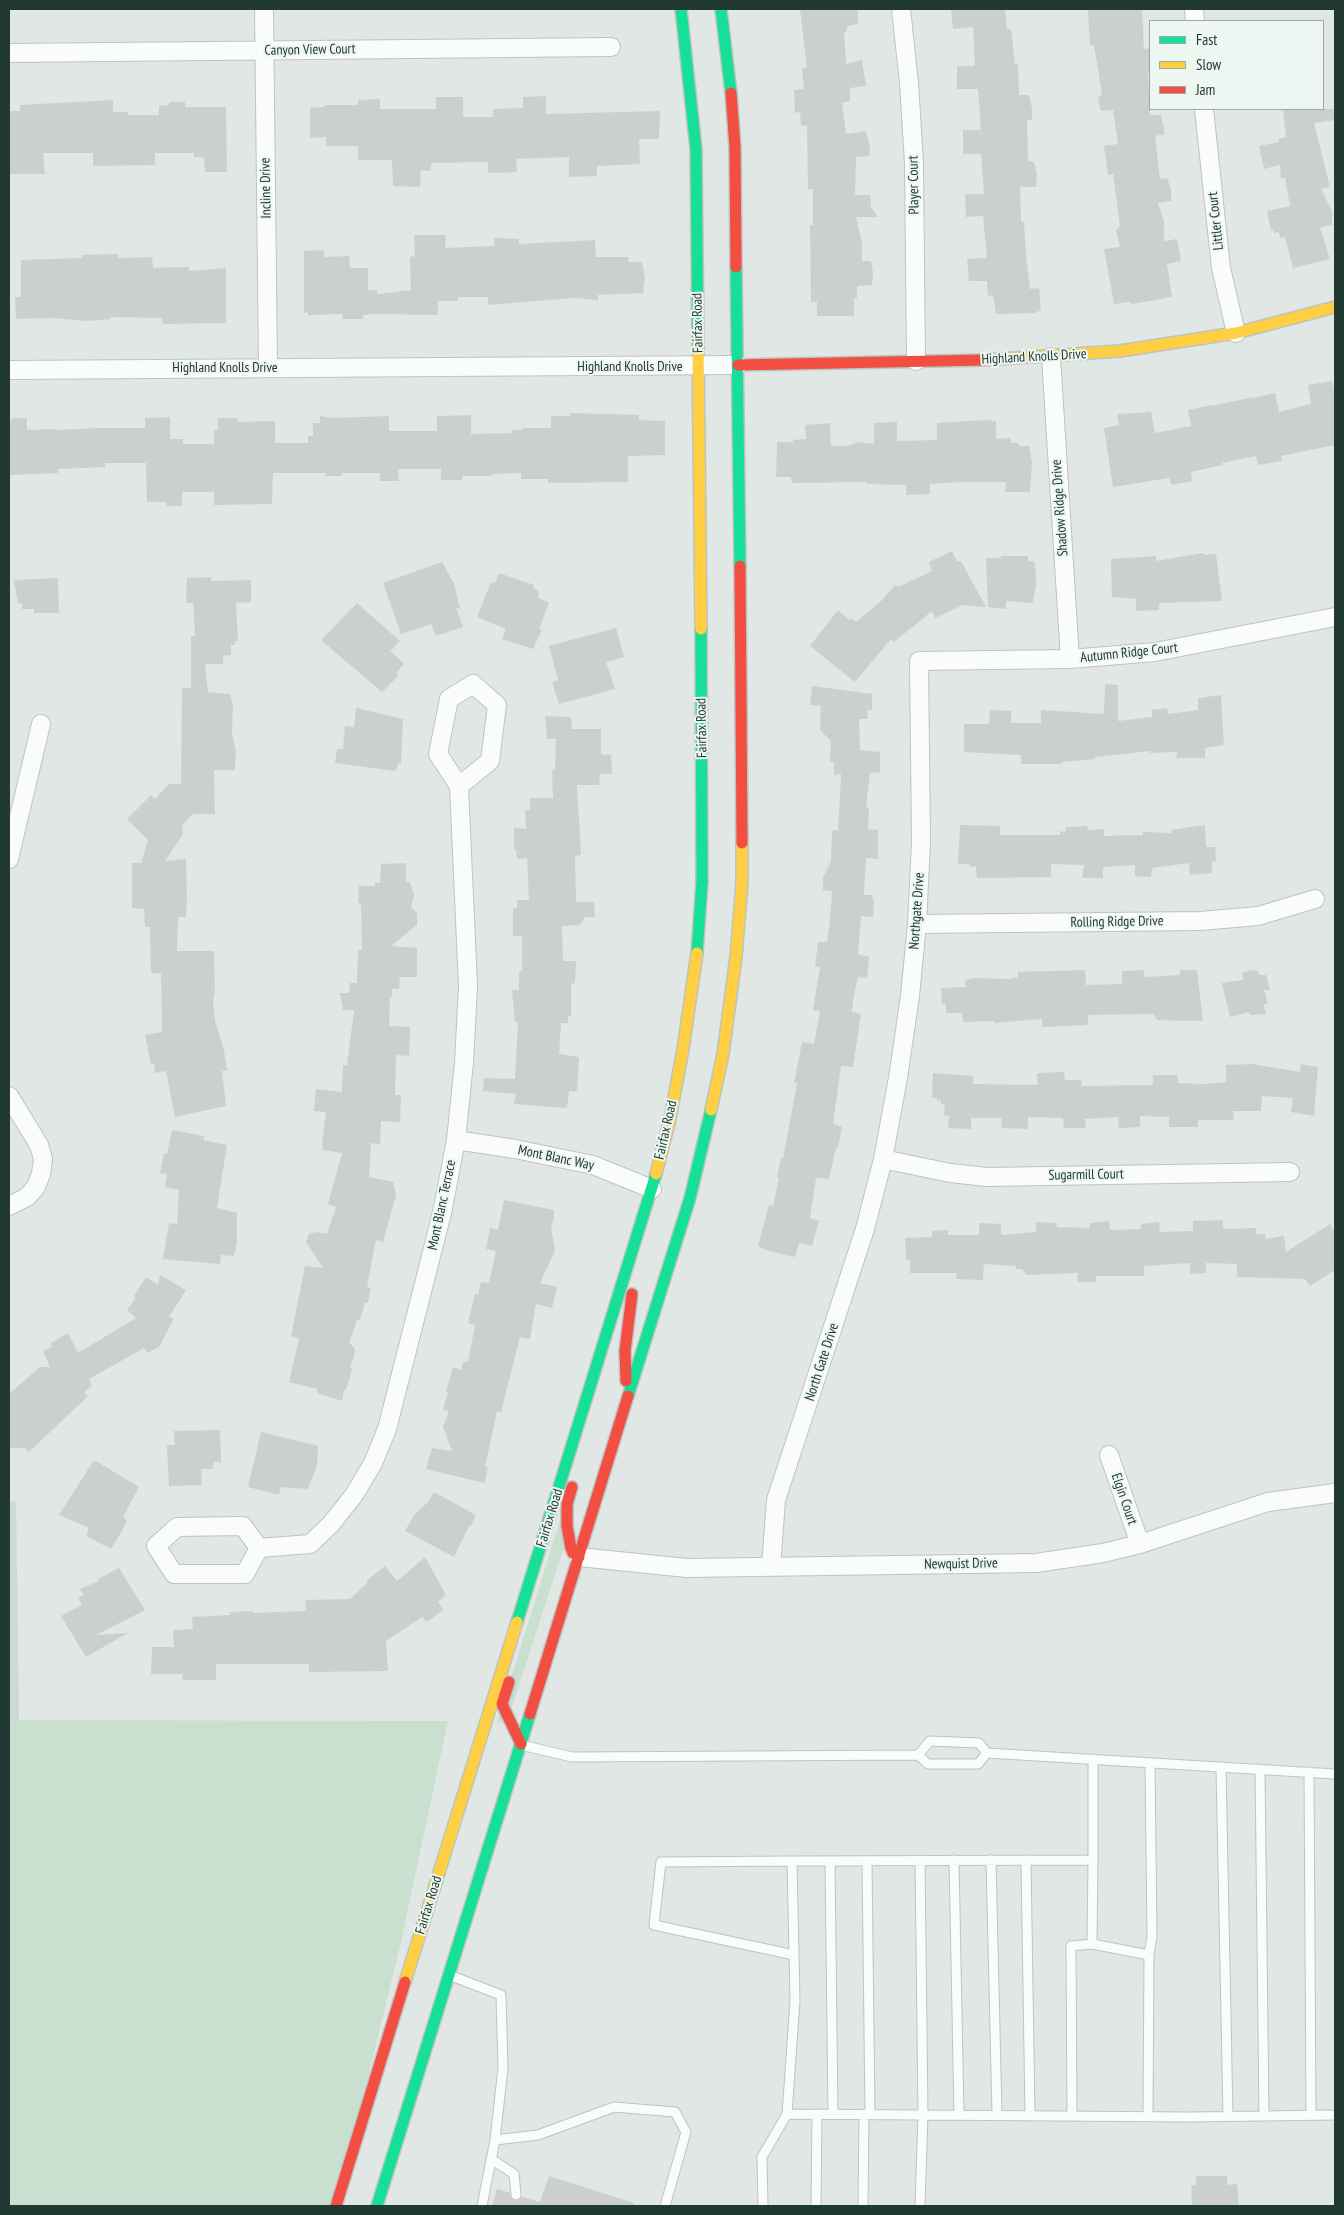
<!DOCTYPE html>
<style>
body{margin:0}
#map{position:relative;width:1344px;height:2215px;overflow:hidden;background:#e1e7e4;font-family:"PT Sans Narrow",sans-serif}
canvas{display:block}
.frame{position:absolute;inset:0;border:10px solid #203932;pointer-events:none}
.legend{position:absolute;left:1149px;top:20px;width:175px;height:90px;box-sizing:border-box;background:#eef6f2;border:1px solid #9caaa5;margin:0;padding:6px 9px;list-style:none;font-size:15px;color:#203932}
.legend li{display:flex;align-items:center;gap:10px;height:25px}
.legend b{width:25px;border:1px solid #9caaa5}
</style>
<div id="map">
<canvas width="1344" height="2215"></canvas>
<div class="frame"></div>
<ul class="legend">
<li><b style="height:6px;background:#16e098"></b>Fast</li>
<li><b style="height:6px;background:#ffcf43"></b>Slow</li>
<li><b style="height:6px;background:#f24e42"></b>Jam</li>
</ul>
</div>
<script>
const ctx = document.querySelector('canvas').getContext('2d');
ctx.lineJoin = 'round';
function fill(path, color) {
  ctx.fillStyle = color;
  ctx.fill(path, 'evenodd');
}
function shape(rows) {
  const path = new Path2D();
  for (const r of rows) {
    path.moveTo(r[0], r[1]);
    for (let i = 2; i < r.length; i += 2) path.lineTo(r[i], r[i + 1]);
  }
  return path;
}
function strokePath(path, color, width, dash) {
  ctx.strokeStyle = color;
  ctx.lineWidth = width;
  ctx.lineCap = dash ? 'butt' : 'round';
  ctx.setLineDash(dash || []);
  ctx.stroke(path);
}
function drawText(font, color, halo, rows, align = 'center') {
  ctx.font = font + ' "PT Sans Narrow",sans-serif';
  ctx.lineWidth = 4;
  ctx.setLineDash([]);
  ctx.textBaseline = 'middle';
  ctx.strokeStyle = halo;
  ctx.fillStyle = color;
  for (const [text, x, y, turn = 0] of rows) {
    ctx.save();
    ctx.translate(x, y);
    ctx.rotate((+turn || 0) * Math.PI / 180);
    ctx.textAlign = isNaN(turn) ? turn : align;
    if (halo) ctx.strokeText(text, 0, 0);
    ctx.fillText(text, 0, 0);
    ctx.restore();
  }
}
fill(shape([
 [16,1501,19,1720,9,1720,9,1502]
]), '#ced8d4');
fill(shape([
 [563,1511,564,1547,507,1722,497,1723],
 [9,1720,448,1721,401,1942,369,2073,330,2206,9,2206]
]), '#c9e0d0');
fill(shape([
 [800,9,858,9,858,24,847,26,847,31,844,32,846,64,862,60,866,86,850,88,850,101,842,103,846,134,866,131,870,147,869,156,856,157,855,195,870,195,871,207,878,217,856,217,862,243,862,261,871,261,873,273,872,285,857,286,857,298,854,298,854,316,817,316,817,302,811,302,810,225,813,225,813,189,808,189,807,125,801,126,800,112,795,113,794,90,804,89,802,68,807,68],
 [951,9,1005,9,1007,29,1011,29,1015,64,1018,64,1019,95,1029,95,1032,108,1032,120,1027,120,1028,161,1034,162,1037,175,1036,187,1020,187,1021,222,1024,222,1026,257,1030,289,1039,288,1041,310,1035,313,996,314,993,295,988,296,987,281,969,281,967,259,987,258,983,216,966,217,965,194,984,194,981,154,963,154,963,130,981,130,978,89,957,89,957,66,975,66,973,27,953,29],
 [1088,9,1142,9,1144,49,1150,48,1150,72,1148,72,1150,115,1161,115,1165,134,1155,136,1160,179,1167,178,1171,189,1171,201,1158,203,1164,222,1164,241,1177,239,1181,261,1167,264,1172,297,1132,304,1130,302,1114,304,1104,249,1120,247,1116,230,1120,226,1113,174,1108,175,1104,146,1118,144,1113,110,1101,111,1098,98,1102,94,1094,45,1090,46],
 [546,96,546,114,660,111,659,139,639,139,640,164,597,166,597,176,569,177,569,157,516,159,517,172,488,173,488,162,431,163,431,171,421,170,420,187,393,186,392,160,358,160,358,146,326,146,326,137,310,138,310,108,324,107,324,105,358,105,358,100,380,99,380,109,436,109,436,97,463,97,463,117,493,117,493,109,523,108,523,97],
 [113,100,113,112,128,112,128,115,159,115,159,106,169,105,169,102,185,102,185,107,226,107,227,172,205,172,204,158,194,157,194,153,155,153,155,165,93,166,93,153,43,153,45,174,10,174,9,111,20,111,20,105],
 [1283,109,1335,109,1335,120,1314,123,1330,187,1321,189,1332,211,1332,225,1320,228,1330,259,1293,268,1285,237,1280,238,1279,232,1274,233,1273,230,1271,231,1267,211,1290,206,1285,178,1281,178,1280,165,1264,169,1259,146,1279,142,1279,139,1286,137],
 [414,235,446,235,445,248,494,246,494,238,519,239,519,244,595,240,596,257,629,257,628,262,642,262,645,278,643,293,598,295,598,300,575,298,488,305,488,297,458,297,457,301,438,301,438,315,375,314,363,315,363,319,342,319,343,314,308,315,308,312,304,313,304,251,324,250,324,257,349,256,350,268,368,268,368,290,377,290,377,294,411,290,410,257,415,256],
 [118,254,118,258,152,257,153,268,189,267,189,271,226,268,226,323,163,324,162,318,110,317,110,319,86,321,54,318,16,319,15,297,21,297,21,260,82,258,82,255],
 [1332,381,1335,398,1335,445,1281,456,1282,461,1258,465,1256,456,1222,463,1222,465,1191,472,1192,481,1172,485,1169,478,1113,487,1104,428,1119,425,1117,414,1151,412,1155,433,1191,426,1188,410,1212,405,1212,406,1253,397,1253,398,1275,393,1279,412,1311,404,1308,385],
 [570,413,639,415,639,420,665,421,665,455,628,456,628,482,548,483,548,479,521,479,521,473,493,474,491,476,462,476,462,480,441,480,441,469,398,469,399,481,380,481,380,473,342,473,342,476,326,476,326,473,273,473,272,504,214,505,214,492,182,492,182,506,167,506,166,502,147,502,146,463,105,463,105,467,58,469,58,473,9,475,9,424,13,418,27,418,27,430,58,429,58,430,96,428,145,428,145,418,170,417,170,439,183,439,183,444,214,444,214,430,218,430,218,418,237,418,238,422,275,421,275,443,308,443,308,436,313,436,313,423,320,423,320,416,333,418,389,416,389,431,437,431,437,416,471,415,471,434,512,433,512,430,522,430,522,428,551,428,551,416,570,416],
 [985,420,996,421,996,439,1011,438,1011,443,1019,443,1019,446,1029,446,1032,463,1030,492,1005,492,1006,482,963,482,930,484,930,494,906,495,906,485,867,484,867,482,792,483,791,477,776,477,777,442,793,442,793,440,806,439,805,425,830,423,831,446,848,446,858,442,874,444,874,423,897,422,897,441,937,440,937,423],
 [952,551,957,561,961,561,986,607,963,605,935,618,932,611,894,642,891,639,855,682,810,646,838,610,849,620,851,618,856,622,881,601,895,585,898,587,932,571,929,562],
 [1204,553,1204,555,1216,554,1222,601,1159,603,1159,610,1136,611,1136,599,1112,597,1111,559,1156,556,1156,561],
 [1001,556,1028,556,1028,561,1035,562,1036,584,1033,603,1006,601,1006,609,988,607,986,558,1001,558],
 [442,562,454,584,460,609,456,608,463,627,436,636,431,624,401,634,383,583],
 [499,573,534,585,533,588,539,591,538,598,549,603,539,629,542,630,533,649,502,639,506,629,477,617,491,582,495,583],
 [211,577,211,581,251,580,251,602,236,603,238,641,235,641,235,645,231,645,231,655,223,656,223,664,205,664,208,692,230,694,233,706,232,733,236,752,235,770,214,770,215,814,193,814,182,825,183,834,165,861,186,859,187,900,186,917,178,917,177,951,214,951,215,989,213,1002,215,1021,224,1050,227,1071,222,1071,226,1106,175,1117,166,1071,155,1073,154,1063,151,1064,145,1035,162,1032,161,974,151,973,150,927,145,927,144,909,132,908,132,863,141,863,148,840,127,819,151,795,155,799,169,784,181,784,182,688,191,688,191,636,195,636,195,631,193,603,186,603,187,578],
 [58,578,59,613,34,613,34,609,22,609,22,603,18,604,14,580],
 [357,603,400,641,390,651,404,663,396,674,398,676,382,692,321,640],
 [616,628,624,657,606,662,615,689,559,704,552,682,558,680,549,646],
 [1105,684,1118,685,1118,721,1152,717,1152,710,1167,708,1168,714,1198,710,1198,698,1221,695,1224,745,1205,748,1205,758,1176,758,1177,752,1150,753,1150,751,1095,757,1095,759,1062,762,1062,764,1021,764,1021,755,964,752,964,724,989,724,990,710,1011,711,1011,723,1041,723,1041,710,1104,714],
 [812,686,872,694,872,710,867,710,868,719,859,719,860,750,880,752,880,772,870,773,866,807,869,808,868,829,878,830,878,859,866,858,864,895,872,895,874,902,873,917,861,916,858,954,869,957,867,978,858,977,853,1000,852,1012,861,1014,853,1067,841,1066,833,1124,842,1127,838,1148,836,1148,829,1179,816,1178,810,1218,819,1221,812,1246,799,1243,795,1257,769,1251,758,1246,769,1205,773,1206,779,1179,777,1177,781,1158,783,1159,797,1083,794,1083,802,1042,814,1044,820,1011,813,1010,820,967,815,967,818,942,827,942,830,920,832,891,823,890,823,878,831,861,832,831,838,830,841,774,834,775,834,762,830,762,831,741,820,730,821,706,810,705],
 [356,708,403,719,401,763,398,763,396,771,335,763,337,749,343,749,345,726,354,727],
 [545,716,571,717,572,729,601,729,601,754,611,755,612,774,600,774,599,785,577,785,581,855,575,856,576,902,594,902,595,917,585,917,580,925,562,926,563,961,576,961,575,983,571,984,571,1016,568,1016,568,1023,561,1023,559,1054,579,1057,577,1091,569,1091,567,1108,514,1104,516,1094,483,1091,484,1078,515,1079,518,1022,515,1022,512,990,519,990,519,971,522,971,522,936,513,936,513,908,517,908,517,900,529,900,527,858,517,859,516,850,514,850,514,828,526,829,525,810,530,810,530,798,553,798,552,770,555,770,556,739,547,739],
 [960,825,1000,826,1000,835,1060,835,1060,831,1065,832,1066,827,1088,826,1087,830,1104,829,1104,836,1143,835,1143,832,1171,833,1171,830,1205,825,1206,847,1215,847,1216,861,1212,861,1212,873,1190,875,1189,863,1152,868,1151,877,1135,876,1135,865,1103,867,1103,878,1082,878,1084,865,1051,864,1051,877,977,878,976,866,970,867,969,864,958,864],
 [406,863,406,882,410,882,414,895,411,907,417,913,417,925,391,946,417,948,417,977,400,977,399,989,392,989,392,997,390,997,389,1026,410,1027,409,1056,396,1055,395,1095,401,1095,400,1122,381,1121,380,1144,371,1143,369,1177,393,1182,396,1195,383,1242,376,1240,367,1287,371,1288,368,1303,365,1302,360,1320,357,1320,349,1343,354,1347,355,1352,350,1368,352,1369,346,1391,344,1390,342,1401,317,1393,317,1389,289,1382,299,1338,291,1336,305,1266,323,1268,306,1242,309,1234,317,1232,327,1234,336,1207,328,1204,342,1153,323,1150,322,1143,326,1112,314,1111,316,1089,342,1092,343,1065,347,1065,354,1010,343,1010,340,993,349,993,350,983,357,983,358,950,362,950,361,903,358,903,359,886,375,886,375,883,380,883,381,864],
 [1085,970,1086,985,1122,984,1122,971,1144,970,1144,977,1180,975,1180,970,1197,970,1203,1021,1157,1020,1153,1014,1089,1015,1087,1025,1042,1027,1042,1019,994,1023,994,1021,963,1022,962,1013,946,1013,946,1004,942,1004,941,988,966,987,965,980,974,978,1009,979,1018,977,1018,972],
 [1252,970,1258,971,1259,975,1266,975,1270,990,1264,990,1268,1004,1263,1004,1266,1014,1250,1015,1249,1012,1230,1017,1222,983,1243,980,1242,973],
 [1252,1064,1300,1072,1301,1064,1318,1067,1314,1116,1291,1112,1293,1098,1262,1096,1261,1111,1233,1111,1234,1120,1198,1120,1198,1127,1169,1127,1169,1117,1140,1116,1140,1127,1119,1128,1118,1117,1085,1119,1086,1128,1064,1128,1063,1118,1028,1117,1028,1129,1002,1128,1001,1118,971,1118,971,1129,948,1128,949,1116,944,1115,945,1104,941,1104,941,1100,937,1101,937,1098,932,1098,933,1073,973,1076,973,1084,1038,1085,1037,1073,1064,1072,1065,1080,1081,1080,1082,1086,1153,1085,1153,1075,1177,1075,1178,1083,1203,1084,1226,1082,1226,1065],
 [172,1130,204,1136,203,1140,227,1145,217,1208,237,1213,237,1243,234,1256,221,1255,220,1264,163,1259,169,1223,177,1224,179,1190,165,1187,167,1174,160,1173,164,1154,167,1154],
 [504,1200,554,1210,554,1219,551,1226,555,1251,540,1283,557,1287,552,1308,536,1304,530,1339,520,1337,501,1412,497,1411,485,1467,488,1467,485,1483,426,1469,432,1448,452,1451,443,1427,449,1411,443,1410,448,1392,446,1391,453,1367,461,1370,463,1362,468,1362,475,1325,468,1323,475,1294,478,1295,481,1282,489,1283,496,1251,486,1249,490,1228,498,1230],
 [1223,1220,1223,1229,1256,1228,1256,1234,1265,1234,1266,1239,1284,1236,1286,1252,1330,1224,1335,1232,1335,1270,1310,1286,1305,1279,1237,1277,1237,1264,1206,1263,1206,1273,1190,1274,1190,1263,1144,1266,1144,1276,1096,1276,1096,1282,1077,1282,1078,1273,1027,1275,1022,1269,1016,1269,1016,1266,984,1264,983,1280,956,1279,957,1273,910,1273,910,1260,906,1260,905,1238,932,1237,932,1231,948,1230,948,1235,979,1235,979,1223,1001,1224,1001,1235,1036,1232,1036,1222,1056,1223,1057,1227,1090,1228,1090,1223,1109,1221,1110,1230,1141,1229,1141,1224,1159,1222,1160,1232,1193,1231,1193,1221],
 [160,1275,186,1290,169,1317,174,1319,159,1347,147,1353,144,1348,89,1379,92,1386,84,1392,88,1396,29,1452,25,1448,9,1448,9,1394,40,1367,50,1367,43,1351,52,1347,51,1343,68,1333,78,1353,136,1318,127,1310,136,1298,134,1296,146,1277,158,1285],
 [220,1430,221,1462,213,1462,213,1469,201,1469,202,1485,169,1486,167,1445,175,1445,174,1431],
 [261,1432,318,1446,317,1465,308,1489,281,1487,279,1495,248,1487],
 [94,1460,139,1487,123,1517,127,1520,123,1529,111,1549,86,1536,89,1528,59,1515],
 [434,1492,476,1515,471,1526,469,1526,454,1557,405,1531,414,1515,428,1502],
 [425,1557,446,1595,438,1602,443,1610,427,1622,422,1617,386,1641,388,1671,309,1672,309,1664,216,1664,216,1680,183,1680,182,1674,151,1674,152,1647,174,1647,173,1630,193,1629,192,1617,230,1615,230,1612,253,1611,253,1613,306,1611,305,1600,350,1599,367,1583,367,1580,385,1566,397,1581],
 [119,1568,145,1610,96,1635,128,1633,86,1657,61,1616,82,1605,78,1598,84,1595,80,1589,99,1581,98,1579],
 [549,2176,634,2203,633,2206,492,2206,497,2189,510,2193,511,2198,514,2201,519,2200,522,2197,540,2202],
 [1196,2176,1227,2176,1227,2185,1237,2184,1239,2206,1192,2206,1191,2186,1196,2185]
]), '#cbd0ce');
const lane = shape([
 [521,1745,572,1757,918,1755,928,1764,978,1764,987,1753,979,1743,930,1741,918,1755],
 [987,1753,1335,1774],
 [1221,1767,1228,2116],
 [1260,1769,1264,2116],
 [1309,1772,1311,2115],
 [954,1860,959,2115],
 [991,1860,997,2115],
 [1026,1860,1030,2116],
 [792,1861,1093,1860,1093,1759],
 [830,1861,833,2114],
 [867,1861,870,2114],
 [1092,1944,1149,1955,1148,2116],
 [794,1955,654,1925,661,1862,792,1861,795,2001,787,2114,1190,2117,1335,2115],
 [1149,1955,1152,1937,1150,1763],
 [449,1975,501,1995,503,2068,495,2140,482,2206],
 [1072,2116,1071,1946,1092,1944,1093,1860],
 [495,2140,538,2135,614,2107,675,2112,686,2132,665,2206],
 [491,2159,514,2174,516,2195],
 [763,2206,762,2157,787,2114],
 [816,2206,817,2114],
 [863,2206,864,2114],
 [920,2206,923,2115,920,1860]
]);
const street = shape([
 [264,9,268,368],
 [901,9,909,83,914,163,916,361],
 [1194,9,1195,21],
 [9,53,611,47],
 [1204,109,1221,268,1236,333],
 [1051,357,1070,659],
 [9,370,738,365],
 [9,859,41,724],
 [917,924,1200,921,1258,916,1315,899],
 [9,1096,39,1145,43,1159,41,1174,36,1187,27,1197,9,1206],
 [456,1140,515,1149,593,1165,652,1189],
 [883,1159,950,1173,987,1177,1290,1172],
 [1109,1455,1140,1544],
 [243,1526,259,1548,245,1574,174,1574,156,1546,177,1527,243,1526],
 [259,1548,310,1544,331,1524,354,1495,373,1463,387,1429,442,1213,456,1140,464,1063,468,986,459,786,490,761,497,705,473,684,449,699,438,754,459,786],
 [579,1557,687,1568,1036,1563,1103,1553,1140,1544,1268,1502,1335,1493],
 [771,1567,776,1500,865,1229,883,1159,898,1078,910,996,917,924,921,842,919,661,1070,659,1155,652,1335,617]
]);
const fast = shape([
 [681,9,696,149,698,346],
 [721,9,731,93],
 [736,267,740,566],
 [697,953,702,882,701,629],
 [628,1396,690,1198,711,1110],
 [517,1622,656,1174],
 [377,2206,530,1714]
]);
const slow = shape([
 [698,346,701,629],
 [983,360,1120,351,1236,333,1335,307],
 [711,1110,723,1054,736,957,742,883,742,843],
 [656,1174,670,1119,683,1049,697,953],
 [405,1982,517,1622]
]);
const jam = shape([
 [731,93,735,147,736,267],
 [738,365,983,360],
 [740,566,742,843],
 [626,1381,625,1351,632,1294],
 [572,1487,567,1504,567,1526,571,1548,573,1553,579,1557],
 [509,1682,502,1704,521,1744],
 [530,1714,628,1396],
 [336,2206,405,1982]
]);
strokePath(lane, '#bec4c1', 11);
strokePath(street, '#bec4c1', 20);
strokePath(fast, '#bdc4c1', 14);
strokePath(slow, '#bdc4c1', 14);
strokePath(jam, '#bdc4c1', 14);
strokePath(lane, '#fafbfb', 9);
strokePath(street, '#fafbfb', 18);
strokePath(fast, '#16e098', 11);
strokePath(slow, '#ffcf43', 11);
strokePath(jam, '#f24e42', 11);
drawText('14px', '#203932', '#eef6f2', [
 ["Canyon View Court",310,50,-1],
 ["Player Court",914,185,-91],
 ["Incline Drive",266,188,-91],
 ["Littler Court",1216,221,-96],
 ["Fairfax Road",698,323,-91],
 ["Highland Knolls Drive",1034,357,-3],
 ["Highland Knolls Drive",630,367],
 ["Highland Knolls Drive",225,368],
 ["Shadow Ridge Drive",1060,508,-94],
 ["Autumn Ridge Court",1129,653,-6],
 ["Fairfax Road",702,728,-91],
 ["Northgate Drive",917,911,-86],
 ["Rolling Ridge Drive",1117,922,-1],
 ["Fairfax Road",666,1130,-77],
 ["Mont Blanc Way",556,1158,12],
 ["Sugarmill Court",1086,1175,-1],
 ["Mont Blanc Terrace",442,1205,-78],
 ["North Gate Drive",822,1362,-72],
 ["Elgin Court",1124,1499,71],
 ["Fairfax Road",550,1518,-73],
 ["Newquist Drive",961,1564,-1],
 ["Fairfax Road",429,1905,-73]
]);
</script>
